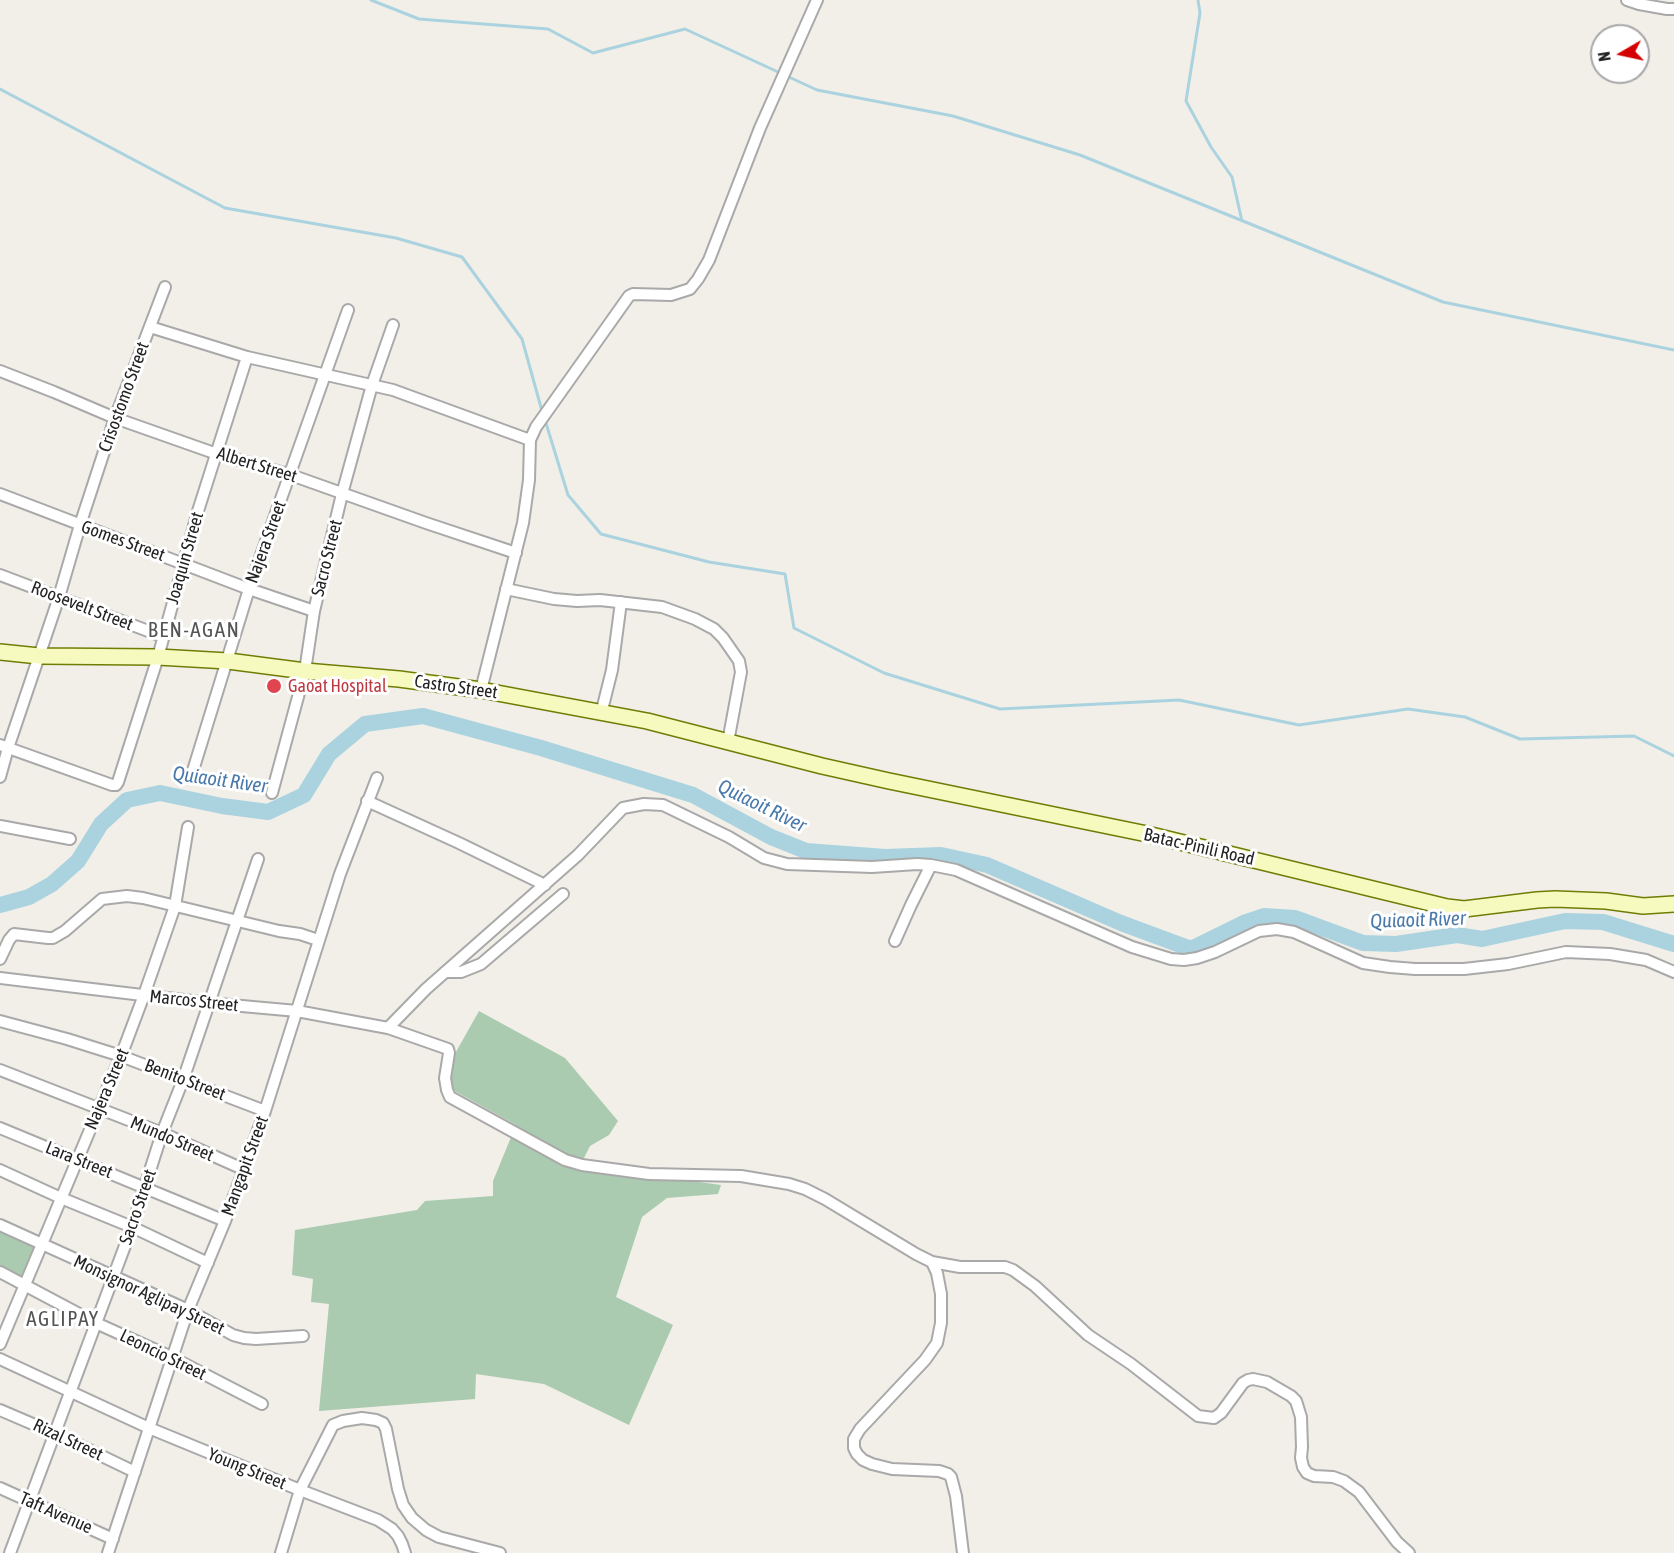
<!DOCTYPE html>
<style>
body{margin:0}
#map{position:relative;width:1674px;height:1553px;overflow:hidden;background:#f2efe9;font-family:"Asap Condensed",sans-serif}
canvas{display:block}
.north{position:absolute;left:1590px;top:24px;width:60px;height:60px;box-sizing:border-box;background:#fff;border:2px solid #a7a7a7;border-radius:50%;rotate:261deg;font-size:16px;font-weight:700;line-height:24px;text-align:center;color:#222}
.north::after{content:'';display:block;margin:auto;width:21px;height:27px;background:#d40000;clip-path:polygon(50% 0,100% 100%,50% 72%,0 100%)}
</style>
<div id="map">
<canvas width="1674" height="1553"></canvas>
<div class="north">N</div>
</div>
<script>
const ctx = document.querySelector('canvas').getContext('2d');
ctx.lineJoin = 'round';
function fill(path, color) {
  ctx.fillStyle = color;
  ctx.fill(path, 'evenodd');
}
function shape(rows) {
  const path = new Path2D();
  for (const r of rows) {
    path.moveTo(r[0], r[1]);
    for (let i = 2; i < r.length; i += 2) path.lineTo(r[i], r[i + 1]);
  }
  return path;
}
function strokePath(path, color, width, dash) {
  ctx.strokeStyle = color;
  ctx.lineWidth = width;
  ctx.lineCap = dash ? 'butt' : 'round';
  ctx.setLineDash(dash || []);
  ctx.stroke(path);
}
function drawText(font, color, halo, rows, align = 'center') {
  ctx.font = font + ' "Asap Condensed",sans-serif';
  ctx.lineWidth = 6;
  ctx.setLineDash([]);
  ctx.textBaseline = 'middle';
  ctx.strokeStyle = halo;
  ctx.fillStyle = color;
  for (const [text, x, y, turn = 0] of rows) {
    ctx.save();
    ctx.translate(x, y);
    ctx.rotate((+turn || 0) * Math.PI / 180);
    ctx.textAlign = isNaN(turn) ? turn : align;
    if (halo) ctx.strokeText(text, 0, 0);
    ctx.fillText(text, 0, 0);
    ctx.restore();
  }
}
fill(shape([
 [479,1011,565,1058,618,1121,609,1135,590,1146,580,1166,721,1185,718,1194,667,1198,642,1217,616,1297,673,1325,629,1425,544,1384,476,1374,475,1399,319,1411,329,1304,311,1302,313,1279,292,1275,295,1230,417,1210,425,1201,493,1196,493,1181,516,1125,451,1089,452,1059],
 [0,1230,35,1247,24,1279,0,1266]
]), '#aacbaf');
strokePath(shape([
 [371,0,419,19,548,29,593,53,685,29,817,90,953,116,1080,155,1443,302,1674,350],
 [1198,0,1200,13,1186,101,1211,147,1232,177,1242,221],
 [0,89,225,208,396,238,462,257,522,339,542,411],
 [545,420,568,495,601,534,709,562,785,574,794,628,884,673,1000,709,1179,700,1299,725,1408,709,1465,717,1520,739,1634,736,1674,756]
]), '#aad3df', 3);
strokePath(shape([
 [0,905,29,897,52,884,78,861,101,824,127,800,160,793,222,806,268,812,304,795,329,754,365,724,423,716,541,748,693,795,771,837,806,851,885,857,941,855,987,865,1121,923,1191,949,1246,922,1264,916,1295,918,1363,943,1396,944,1457,935,1482,939,1565,921,1603,922,1674,944]
]), '#aad3df', 16);
const street = shape([
 [1627,0,1639,4,1667,9,1674,9],
 [150,327,247,357,393,390,530,440],
 [0,371,54,392,115,418,217,454,291,475,426,523,516,553],
 [0,494,249,589,314,611],
 [0,575,164,637],
 [506,589,554,599,577,601,600,600,662,607,695,619,714,629,723,638,739,661,741,672,728,742],
 [481,690,523,523,529,480,530,440,536,427,629,296,633,294,671,295,690,289,698,279,709,260,760,128,817,0],
 [601,714,612,670,621,602],
 [0,745,112,785,116,785,118,782,158,657,198,511,247,357],
 [0,777,8,748,59,597,80,525,115,418,165,287],
 [191,777,249,589,348,310],
 [272,793,305,671,314,611,342,494,372,385,393,325],
 [367,801,459,843,545,885],
 [0,826,70,839],
 [895,941,911,905,931,865],
 [0,959,9,940,14,934,48,938,53,938,65,931,102,899,127,896,143,898,279,931,300,934,318,940],
 [445,972,461,972,481,964,563,894],
 [0,978,209,1003,297,1011,388,1028,448,1049,449,1053,445,1078,447,1090,450,1097,565,1160,582,1165,649,1174,741,1176,789,1184,805,1189,825,1199,916,1254,932,1262,937,1273,941,1294,941,1323,937,1343,925,1360,860,1429,854,1439,854,1448,857,1454,863,1460,872,1464,892,1469,939,1471,948,1474,951,1477,956,1496,963,1553],
 [0,1021,67,1039,121,1056,265,1111],
 [388,1028,426,989,578,855,623,808,644,804,663,805,729,837,764,858,787,864,872,867,917,864,931,865,956,870,1132,947,1171,959,1184,960,1197,958,1215,952,1259,931,1277,929,1294,932,1363,963,1390,967,1415,969,1464,969,1508,964,1566,952,1610,954,1646,960,1674,972],
 [0,1070,162,1133,243,1169],
 [0,1128,225,1221],
 [0,1170,61,1198,132,1227,208,1263],
 [0,1225,188,1310,233,1335,244,1338,256,1339,303,1336],
 [932,1262,960,1267,1005,1267,1013,1270,1035,1286,1088,1335,1131,1364,1198,1416,1214,1418,1221,1413,1243,1383,1248,1380,1253,1379,1267,1382,1291,1396,1296,1401,1301,1417,1302,1447,1301,1458,1303,1467,1307,1473,1314,1476,1333,1477,1344,1481,1359,1492,1397,1542,1409,1553],
 [0,1272,96,1323,171,1357,262,1404],
 [0,1344,121,1056,144,995,175,906,188,827],
 [0,1359,149,1428,300,1490,333,1425,343,1421,362,1418,376,1420,383,1423,386,1429,398,1489,403,1505,412,1518,426,1530,439,1537,500,1553],
 [0,1410,56,1434,135,1472],
 [0,1488,113,1539],
 [10,1553,132,1227,162,1133,183,1080,258,859],
 [108,1553,188,1310,225,1221,265,1111,340,874,377,778],
 [281,1553,300,1490,378,1520,392,1529,398,1536,402,1544,405,1553]
]);
const secondary = shape([
 [0,652,39,656,158,657,228,661,305,671,399,679,481,690,647,721,822,766,889,781,1147,834,1447,907,1464,909,1537,900,1555,899,1606,901,1643,906,1674,904]
]);
strokePath(street, '#a9a9a9', 14);
strokePath(secondary, '#707d05', 18);
strokePath(street, '#fff', 10);
strokePath(secondary, '#f7fabf', 15);
for (const [x, y, r, color] of [
 [274,686,8,"#e0444e"]
]) {
  const dot = new Path2D();
  dot.arc(x, y, r, 0, 2 * Math.PI);
  ctx.fillStyle = color;
  ctx.fill(dot);
  strokePath(dot, '#fff', 2);
}
drawText('18px', '#222', '#fff', [
 ["Crisostomo Street",124,397,-70],
 ["Albert Street",257,465,17],
 ["Gomes Street",123,541,20],
 ["Najera Street",266,542,-70],
 ["Joaquin Street",185,558,-74],
 ["Sacro Street",327,558,-76],
 ["Roosevelt Street",82,606,21],
 ["Castro Street",456,687,8],
 ["Batac-Pinili Road",1199,847,13],
 ["Marcos Street",194,1001,6],
 ["Benito Street",185,1080,21],
 ["Najera Street",107,1089,-67],
 ["Mundo Street",172,1139,23],
 ["Lara Street",79,1160,22],
 ["Mangapit Street",245,1166,-70],
 ["Sacro Street",138,1207,-71],
 ["Monsignor Aglipay Street",149,1295,25],
 ["Leoncio Street",163,1355,26],
 ["Rizal Street",68,1440,25],
 ["Young Street",247,1469,22],
 ["Taft Avenue",56,1513,24]
]);
drawText('18px', '#be3a42', '#fff', [
 ["Gaoat Hospital",288,686]
], 'left');
drawText('italic 20px', '#4a7aab', '#fff', [
 ["Quiaoit River",220,780,8],
 ["Quiaoit River",762,806,26],
 ["Quiaoit River",1418,920,-2]
]);
ctx.letterSpacing = '1.5px';
drawText('21px', '#555', '#fff', [
 ["BEN-AGAN",194,630],
 ["AGLIPAY",63,1319]
]);
ctx.letterSpacing = '0px';
</script>
